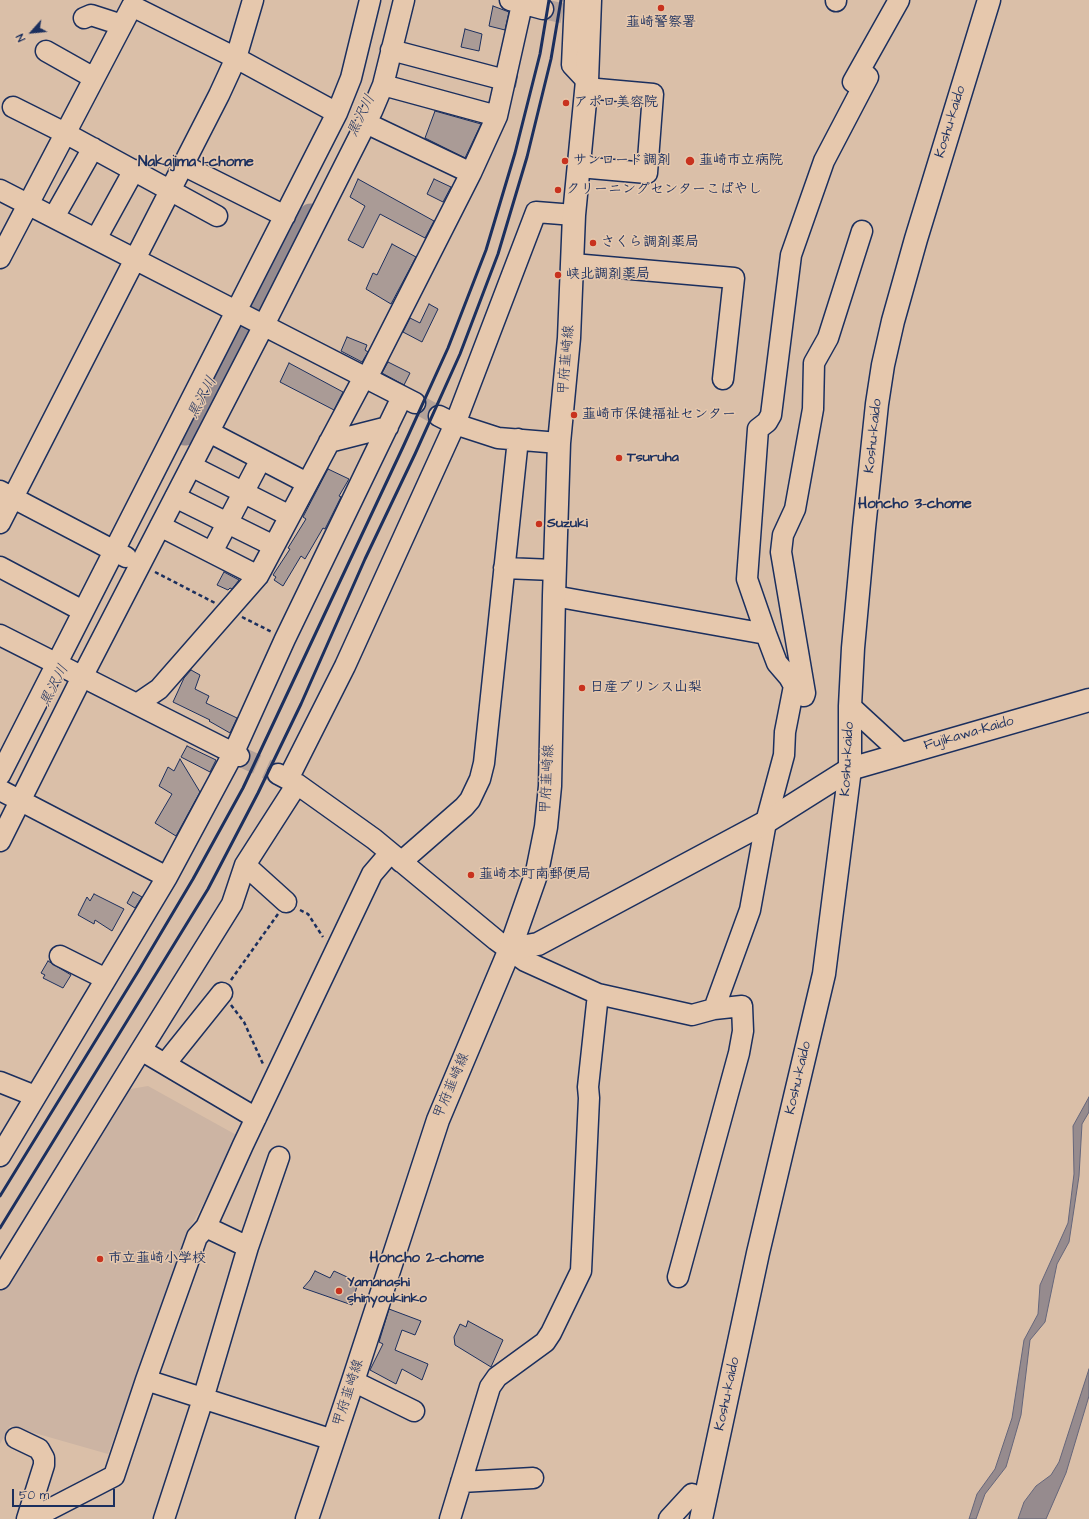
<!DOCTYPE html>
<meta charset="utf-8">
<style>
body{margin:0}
#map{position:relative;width:1089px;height:1519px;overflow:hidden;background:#dabfa8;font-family:"Architects Daughter",sans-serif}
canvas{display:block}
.north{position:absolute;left:12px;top:12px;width:40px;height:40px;-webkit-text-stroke:3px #e6c8ad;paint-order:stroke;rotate:243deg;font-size:11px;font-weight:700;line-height:16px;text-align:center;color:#1b2f5e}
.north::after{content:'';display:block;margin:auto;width:14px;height:18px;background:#1b2f5e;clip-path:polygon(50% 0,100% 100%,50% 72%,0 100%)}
.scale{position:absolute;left:12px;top:1489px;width:103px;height:18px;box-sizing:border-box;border:2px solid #1b2f5e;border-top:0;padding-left:5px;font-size:12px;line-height:14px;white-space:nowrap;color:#1b2f5e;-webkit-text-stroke:3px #e6c8ad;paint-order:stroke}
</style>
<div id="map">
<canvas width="1089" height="1519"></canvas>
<div class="north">N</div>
<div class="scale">50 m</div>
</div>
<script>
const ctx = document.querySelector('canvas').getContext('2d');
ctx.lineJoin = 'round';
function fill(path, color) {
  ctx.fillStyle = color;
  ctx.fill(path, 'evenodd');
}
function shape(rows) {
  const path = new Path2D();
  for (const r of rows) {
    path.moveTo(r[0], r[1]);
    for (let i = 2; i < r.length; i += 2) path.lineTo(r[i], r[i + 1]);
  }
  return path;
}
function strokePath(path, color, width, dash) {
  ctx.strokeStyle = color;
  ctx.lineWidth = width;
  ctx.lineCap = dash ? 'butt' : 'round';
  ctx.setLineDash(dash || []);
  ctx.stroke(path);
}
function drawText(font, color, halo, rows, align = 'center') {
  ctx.font = font + ' "Architects Daughter","Klee One",sans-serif';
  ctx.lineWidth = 3;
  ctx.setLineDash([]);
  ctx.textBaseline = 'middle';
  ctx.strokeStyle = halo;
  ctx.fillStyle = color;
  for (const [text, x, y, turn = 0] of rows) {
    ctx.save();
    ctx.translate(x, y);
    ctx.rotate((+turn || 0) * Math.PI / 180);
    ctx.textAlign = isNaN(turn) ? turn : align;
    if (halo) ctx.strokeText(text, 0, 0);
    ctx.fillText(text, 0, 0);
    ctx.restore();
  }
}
fill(shape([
 [148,1086,240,1137,191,1226,108,1454,10,1426,0,1444,0,1291,119,1091]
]), '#ccb4a3');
const water = shape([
 [1089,1097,1089,1112,1082,1124,1079,1176,1069,1242,1057,1264,1045,1322,1030,1340,1021,1415,1006,1467,985,1494,976,1519,969,1519,977,1494,995,1469,1012,1418,1024,1340,1038,1314,1040,1285,1068,1223,1074,1174,1073,1126,1089,1097],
 [1089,1369,1089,1396,1066,1473,1046,1519,1018,1519,1024,1502,1036,1486,1051,1475,1059,1462,1089,1369]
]);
fill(water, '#968b8e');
strokePath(water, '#65667b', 1);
strokePath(shape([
 [514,86,516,76]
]), '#65667b', 4);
strokePath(shape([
 [185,433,263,287,291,249,311,216]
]), '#968b8e', 25);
const building = shape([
 [493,6,509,12,505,30,489,26,493,6],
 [465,29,482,34,479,51,461,47,465,29],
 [435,111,481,124,465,158,425,138,435,111],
 [358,179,434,221,425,238,380,214,363,248,348,240,365,206,350,197,358,179],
 [434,179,451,187,443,202,427,194,434,179],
 [392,244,416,257,391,304,366,289,373,273,377,275,392,244],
 [429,304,438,309,422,342,403,332,410,318,420,323,429,304],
 [347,337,367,345,365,350,368,352,362,362,341,351,347,337],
 [388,362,410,373,404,385,382,373,388,362],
 [289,363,343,392,334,410,280,382,289,363],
 [328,469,349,479,339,496,341,497,325,529,323,528,305,559,301,556,283,586,274,580,276,577,273,575,290,549,288,548,306,519,303,517,328,469],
 [224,572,239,580,232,589,230,588,228,590,217,585,224,572],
 [191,670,200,675,195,689,209,696,206,703,237,718,230,733,209,721,210,720,173,702,184,678,191,670],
 [187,746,216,760,210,772,181,757,187,746],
 [180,759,200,792,176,836,155,823,172,794,159,786,168,767,174,771,180,759],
 [133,892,142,897,135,908,127,903,133,892],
 [94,894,124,909,112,931,95,920,94,924,78,915,87,897,90,901,94,894],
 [48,961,71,975,63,988,43,978,45,975,41,973,48,961],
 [315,1271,330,1278,334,1271,358,1282,352,1305,303,1288,310,1280,315,1271],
 [389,1309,421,1321,415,1335,402,1330,395,1350,428,1364,422,1380,402,1369,396,1384,370,1370,383,1344,379,1342,389,1309],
 [468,1321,503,1340,491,1367,455,1345,454,1337,460,1324,466,1327,468,1321]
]);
fill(building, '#aa9b96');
strokePath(building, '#1b2f5e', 1);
strokePath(shape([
 [543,9,566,14],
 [415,403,439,416],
 [239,756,278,774]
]), '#b4a299', 20, [20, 10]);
const minor = shape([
 [510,0,543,9],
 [575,0,572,65,587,81],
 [836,1,836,0],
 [84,18,91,15,122,25],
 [391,50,505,80],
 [46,51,94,78],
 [853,82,899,0],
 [383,85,497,116],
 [13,107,65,133,217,216],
 [366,123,471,173],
 [183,165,285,216],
 [579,167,647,173,653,94,586,88],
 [0,190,415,403],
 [54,217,93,148],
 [96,239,134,170],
 [0,258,132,6,236,58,337,113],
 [573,264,734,278,723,379],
 [367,378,471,173,497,116,523,0],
 [439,416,455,424,498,438,559,443],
 [209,432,307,483],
 [329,442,388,427],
 [191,466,290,516],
 [0,491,126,557],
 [175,497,274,546],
 [0,523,219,95,236,58,253,0],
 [160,526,258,576],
 [212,552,261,459],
 [0,567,83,611],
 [504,568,554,570],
 [554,596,766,634],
 [0,635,239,756],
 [804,696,805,693,781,552,783,535,795,509,813,409,814,363,828,338,862,231],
 [137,704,159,689,258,576,364,377],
 [850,706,901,753],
 [278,774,297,784,374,839,496,940,525,961,598,994,692,1015,714,1009,742,1006,743,1031,739,1053,678,1277],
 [0,775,337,113,351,78,370,0],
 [288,779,345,666,455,424,536,212,574,215],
 [0,790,167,877],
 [0,841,79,683,264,325,372,111,383,85,404,0],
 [401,862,464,807,470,800,480,779,484,763,518,439],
 [245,865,286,902],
 [60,956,106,979],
 [714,1009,750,910,766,822,784,755,785,732,794,686,789,677,777,663,766,634,747,579,758,429,767,422,771,415,791,255,824,161,868,77,860,70],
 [141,1050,256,1118],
 [165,1064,222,993],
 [0,1082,35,1096],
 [0,1156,167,877,234,752,285,639,402,397],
 [248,1247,279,1157],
 [0,1279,141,1050,232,904,245,865,297,784],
 [146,1380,333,1440],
 [353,1381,414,1411],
 [16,1438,39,1449,44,1458,44,1465,27,1519],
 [461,1482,533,1478],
 [31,1519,114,1476,146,1380,197,1237,206,1227,243,1145,372,874,390,853],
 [164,1519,203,1399,248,1247,206,1227],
 [450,1519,490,1387,497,1377,545,1342,551,1333,581,1271,589,1098,588,1087,598,994],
 [669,1519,692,1494]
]);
const major = shape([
 [510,949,538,944,766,822,850,769,1089,700],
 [307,1519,353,1381,438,1120,510,949,537,872,546,827,550,786,554,596,559,443,569,338,574,215,587,81,590,0]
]);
const highway = shape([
 [701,1519,758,1253,824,974,850,769,850,706,853,648,864,528,877,404,883,365,893,321,916,239,989,0]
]);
strokePath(minor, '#1b2f5e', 23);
strokePath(major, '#1b2f5e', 25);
strokePath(highway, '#1b2f5e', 25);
strokePath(shape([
 [155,572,215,603],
 [242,617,272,632],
 [300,910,308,914,323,937],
 [231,980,278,914],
 [231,1005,244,1022,263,1064]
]), '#1b2f5e', 2.5, [4, 3]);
strokePath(minor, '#e6c8ad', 20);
strokePath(major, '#e6c8ad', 22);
strokePath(highway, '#e6c8ad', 22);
strokePath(shape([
 [0,1196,139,970,193,879,243,788,403,447,448,348,486,250,515,153,540,54,549,0],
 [0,1228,208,889,258,793,301,704,365,559,415,454,460,354,498,254,527,157,551,59,561,0]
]), '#1b2f5e', 3);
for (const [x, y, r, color] of [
 [661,8,4,"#c8321e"],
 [566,103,4,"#c8321e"],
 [565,161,4,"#c8321e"],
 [690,161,5,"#c8321e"],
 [558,190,4,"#c8321e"],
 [593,243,4,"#c8321e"],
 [558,275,4,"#c8321e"],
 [574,415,4,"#c8321e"],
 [619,458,4,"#c8321e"],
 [539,524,4,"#c8321e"],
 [582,688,4,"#c8321e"],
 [471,875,4,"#c8321e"],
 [100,1259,4,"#c8321e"],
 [339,1291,4,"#c8321e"]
]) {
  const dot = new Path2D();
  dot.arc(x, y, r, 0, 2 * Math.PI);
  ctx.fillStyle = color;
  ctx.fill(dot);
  strokePath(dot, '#e6c8ad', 1.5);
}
drawText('bold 14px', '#1b2f5e', '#e6c8ad', [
 ["韮崎警察署",661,23,"center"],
 ["アポロ美容院",574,103],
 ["サンロード調剤",573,161],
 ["韮崎市立病院",699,161],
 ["クリーニングセンターこばやし",566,190],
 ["さくら調剤薬局",601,243],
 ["峡北調剤薬局",566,275],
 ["韮崎市保健福祉センター",582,415],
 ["Tsuruha",627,458],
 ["Suzuki",547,524],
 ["日産プリンス山梨",590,688],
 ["韮崎本町南郵便局",479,875],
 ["市立韮崎小学校",108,1259],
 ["Yamanashi",347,1283],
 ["shinyoukinko",347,1299]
], 'left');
drawText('14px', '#1b2f5e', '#e6c8ad', [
 ["Koshu-kaido",951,122,-73],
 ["甲府韮崎線",567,360,-85],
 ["Koshu-kaido",874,436,-84],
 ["Fujikawa-Kaido",969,734,-16],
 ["Koshu-kaido",848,759,-87],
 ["甲府韮崎線",548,779,-87],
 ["Koshu-kaido",799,1078,-77],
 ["甲府韮崎線",452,1086,-67],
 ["甲府韮崎線",349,1393,-72],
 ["Koshu-kaido",728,1394,-78]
]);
drawText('italic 15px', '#2d3d65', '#e6c8ad', [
 ["黒沢川",362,116,-64],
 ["黒沢川",203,398,-62],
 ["黒沢川",55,686,-63]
]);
drawText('bold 15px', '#1b2f5e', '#e6c8ad', [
 ["Nakajima 1-chome",196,163],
 ["Honcho 3-chome",915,505],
 ["Honcho 2-chome",427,1259]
]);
</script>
